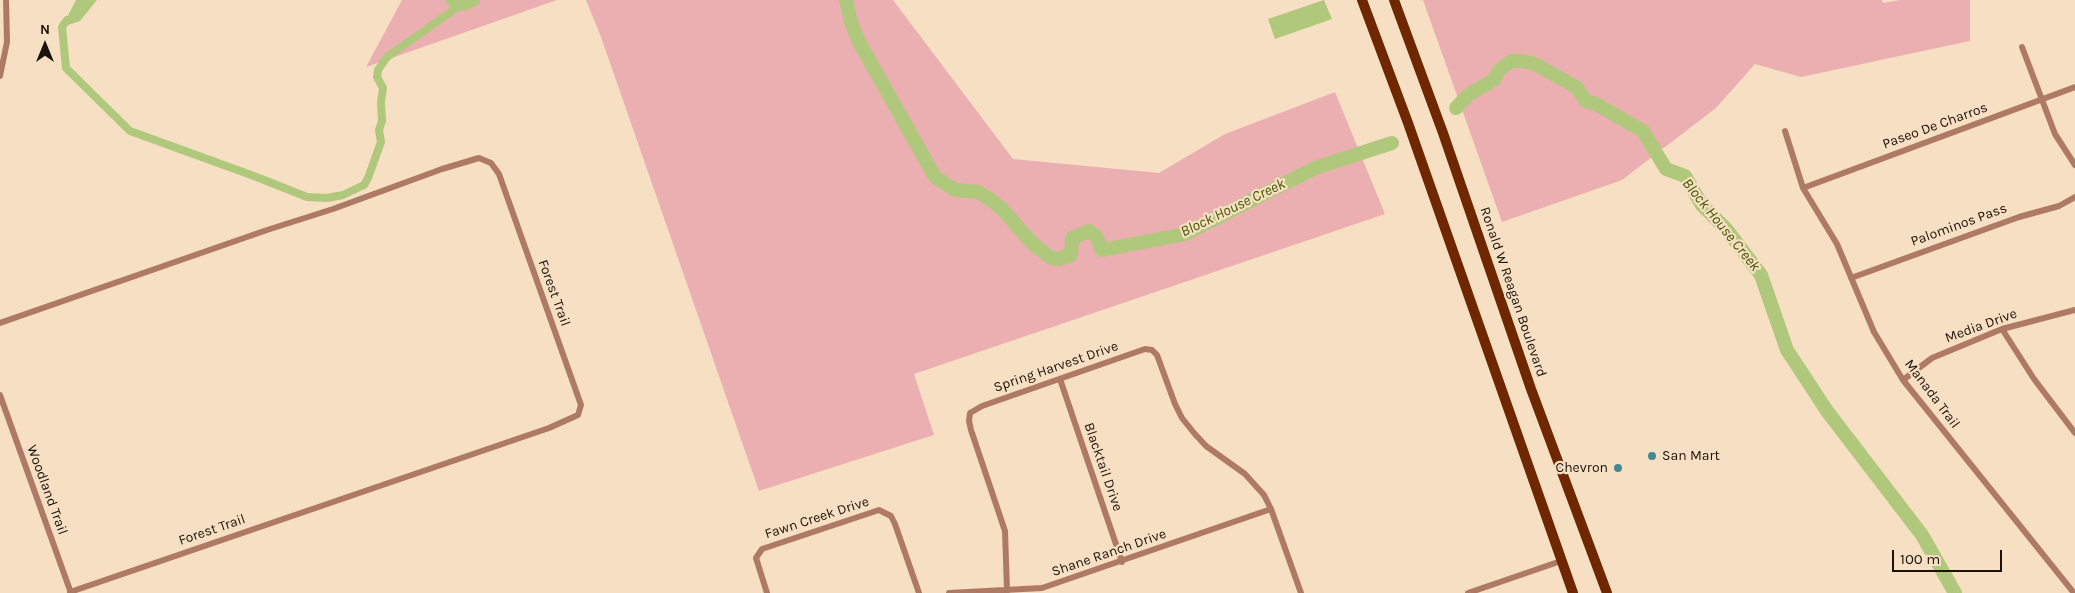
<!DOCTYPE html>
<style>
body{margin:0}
#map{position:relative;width:2075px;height:593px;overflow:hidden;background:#f7dfc4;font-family:Karla,sans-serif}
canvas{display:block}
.north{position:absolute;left:20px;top:20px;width:50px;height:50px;-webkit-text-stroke:4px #f7dfc4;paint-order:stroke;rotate:0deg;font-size:14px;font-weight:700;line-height:20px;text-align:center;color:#1b1309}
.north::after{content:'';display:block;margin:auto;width:18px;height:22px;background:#1b1309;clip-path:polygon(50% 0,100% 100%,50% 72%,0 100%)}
.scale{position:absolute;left:1892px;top:550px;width:110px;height:22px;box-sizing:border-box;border:2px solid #1b1309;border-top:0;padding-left:6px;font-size:15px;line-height:18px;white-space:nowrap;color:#1b1309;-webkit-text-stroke:4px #f7dfc4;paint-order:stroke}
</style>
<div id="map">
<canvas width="2075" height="593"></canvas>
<div class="north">N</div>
<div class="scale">100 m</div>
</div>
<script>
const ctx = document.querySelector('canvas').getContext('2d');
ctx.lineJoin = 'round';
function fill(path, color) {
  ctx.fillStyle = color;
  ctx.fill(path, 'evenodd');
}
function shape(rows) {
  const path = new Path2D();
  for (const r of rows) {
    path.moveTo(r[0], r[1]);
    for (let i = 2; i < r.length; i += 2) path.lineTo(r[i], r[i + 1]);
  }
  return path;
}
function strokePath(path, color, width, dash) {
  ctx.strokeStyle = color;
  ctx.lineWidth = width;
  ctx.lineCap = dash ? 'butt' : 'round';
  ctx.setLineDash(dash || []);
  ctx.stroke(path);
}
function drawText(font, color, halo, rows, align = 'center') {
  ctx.font = font + ' Karla,sans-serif';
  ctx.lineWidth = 4.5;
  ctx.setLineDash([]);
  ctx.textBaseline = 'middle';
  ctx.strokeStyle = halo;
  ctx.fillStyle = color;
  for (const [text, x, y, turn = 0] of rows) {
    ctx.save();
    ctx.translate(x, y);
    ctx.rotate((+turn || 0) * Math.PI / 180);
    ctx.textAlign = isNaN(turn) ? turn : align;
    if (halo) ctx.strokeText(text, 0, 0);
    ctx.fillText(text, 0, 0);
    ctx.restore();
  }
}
fill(shape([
 [402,0,557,0,366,67],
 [586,0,893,0,1013,159,1159,173,1225,134,1335,92,1385,214,914,374,934,435,759,491,601,37],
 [1423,0,1882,0,1883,3,1900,0,1970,0,1970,41,1801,77,1755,64,1716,108,1622,180,1502,222]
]), '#ecafb1');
fill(shape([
 [76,0,97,0,80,21,62,27],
 [1324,0,1332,19,1275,39,1268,19]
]), '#b0c87c');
strokePath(shape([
 [67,20,62,27,66,68,130,131,254,176,307,197,327,198,343,195,364,185,368,178,381,142,379,130,382,121,381,102,383,88,377,77,378,70,387,57,462,4]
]), '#b0c87c', 8);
strokePath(shape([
 [453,0,462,4,473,0],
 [846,0,851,22,859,42,935,177,955,190,978,192,991,200,1002,209,1033,244,1051,258,1059,259,1071,255,1072,238,1089,231,1096,236,1102,250,1185,234,1315,168,1392,143],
 [1456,108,1468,95,1495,79,1499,70,1511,61,1521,61,1535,64,1576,87,1586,101,1596,104,1643,131,1666,169,1685,176,1702,205,1727,230,1761,275,1787,350,1827,411,1922,535,1955,593]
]), '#b0c87c', 14);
strokePath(shape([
 [2022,47,2055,134,2075,165],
 [0,76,7,42,6,0],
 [1785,131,1803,188,1837,244,1874,332,1903,380,2074,593],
 [1803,188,2075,87],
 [1851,278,2019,217,2059,206,2075,197],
 [0,323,267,230,333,209,442,169,479,158,491,163,499,174,581,405,578,415,549,428,70,592],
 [2002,329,2034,379,2075,433],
 [1060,379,1122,562],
 [1903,380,1932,358,2002,329,2075,310],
 [0,395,71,593],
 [1007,591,1005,531,971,430,969,421,970,413,982,406,1145,349,1152,350,1157,355,1175,404,1182,418,1194,433,1206,446,1245,474,1264,495,1271,509,1301,593],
 [767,593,756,558,762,549,879,510,891,516,895,524,919,593],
 [949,593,1042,588,1271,509],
 [1468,593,1561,561]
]), '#af7a65', 6);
strokePath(shape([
 [1362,0,1408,123,1573,593],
 [1394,0,1443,133,1531,389,1607,593]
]), '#6f2700', 10);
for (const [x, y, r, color] of [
 [1652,456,5,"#438a90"],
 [1618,468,5,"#438a90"]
]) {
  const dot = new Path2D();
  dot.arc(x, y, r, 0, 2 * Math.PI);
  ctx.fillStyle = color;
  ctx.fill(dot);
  strokePath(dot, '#f7dfc4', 2);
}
drawText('14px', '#1b1309', '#f7dfc4', [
 ["Paseo De Charros",1935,126,-20],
 ["Palominos Pass",1959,225,-20],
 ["Ronald W Reagan Boulevard",1513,292,71],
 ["Forest Trail",554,293,70],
 ["Media Drive",1981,326,-20],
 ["Spring Harvest Drive",1056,367,-19],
 ["Manada Trail",1932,394,53],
 ["Blacktail Drive",1103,467,71],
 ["Woodland Trail",47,490,70],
 ["Fawn Creek Drive",817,518,-18],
 ["Forest Trail",212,530,-19],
 ["Shane Ranch Drive",1109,553,-19]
]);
drawText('14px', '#1b1309', '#f7dfc4', [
 ["San Mart",1662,456],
 ["Chevron",1608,468,"right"]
], 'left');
drawText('italic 15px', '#465900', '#f7dfc4', [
 ["Block House Creek",1233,208,-26],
 ["Block House Creek",1721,225,51]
]);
</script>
